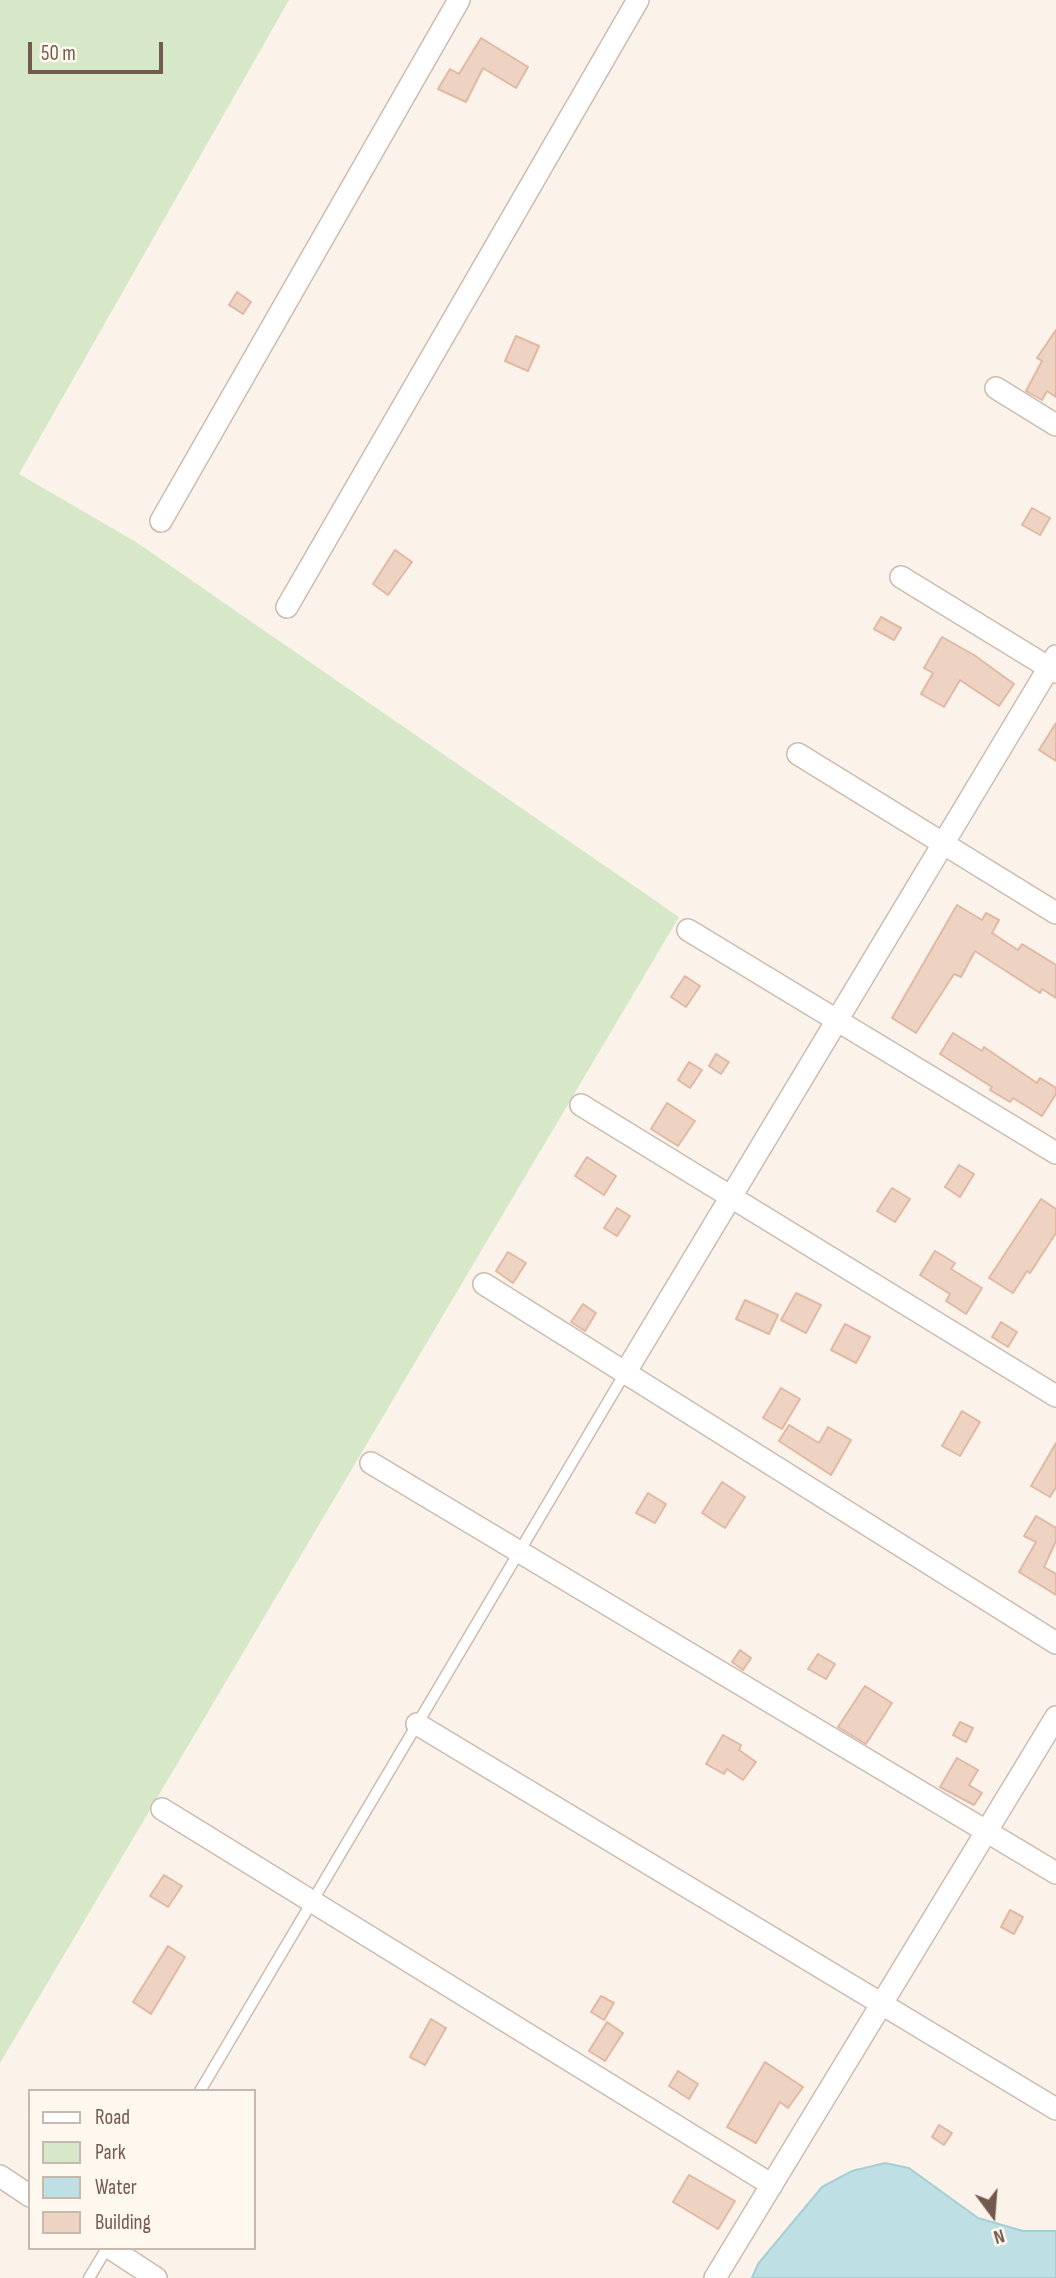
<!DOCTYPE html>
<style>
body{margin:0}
#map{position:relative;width:1056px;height:2278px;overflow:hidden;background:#fbf3e9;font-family:"Sofia Sans Condensed",sans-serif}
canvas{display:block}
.legend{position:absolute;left:28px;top:2089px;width:228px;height:161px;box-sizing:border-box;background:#fef8ef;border:2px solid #c7b9af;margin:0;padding:9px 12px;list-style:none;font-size:21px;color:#745a4e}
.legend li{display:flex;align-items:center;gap:14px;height:35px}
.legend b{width:35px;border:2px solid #c7b9af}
.north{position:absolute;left:958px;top:2180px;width:70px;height:70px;-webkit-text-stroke:5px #fef8ef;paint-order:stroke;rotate:164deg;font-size:19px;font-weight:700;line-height:28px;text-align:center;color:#745a4e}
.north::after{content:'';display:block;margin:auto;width:24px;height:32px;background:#745a4e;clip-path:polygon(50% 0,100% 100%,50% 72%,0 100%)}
.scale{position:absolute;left:28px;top:42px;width:135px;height:32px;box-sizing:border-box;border:4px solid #745a4e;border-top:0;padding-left:9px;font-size:21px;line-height:24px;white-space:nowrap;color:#745a4e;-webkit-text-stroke:5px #fef8ef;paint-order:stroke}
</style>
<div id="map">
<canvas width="1056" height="2278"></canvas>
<ul class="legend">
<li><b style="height:9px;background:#fff"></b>Road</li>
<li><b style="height:19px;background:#d6e8c8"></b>Park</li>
<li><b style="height:19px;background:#bedfe4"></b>Water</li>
<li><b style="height:19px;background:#eed3c3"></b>Building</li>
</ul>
<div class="north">N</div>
<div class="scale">50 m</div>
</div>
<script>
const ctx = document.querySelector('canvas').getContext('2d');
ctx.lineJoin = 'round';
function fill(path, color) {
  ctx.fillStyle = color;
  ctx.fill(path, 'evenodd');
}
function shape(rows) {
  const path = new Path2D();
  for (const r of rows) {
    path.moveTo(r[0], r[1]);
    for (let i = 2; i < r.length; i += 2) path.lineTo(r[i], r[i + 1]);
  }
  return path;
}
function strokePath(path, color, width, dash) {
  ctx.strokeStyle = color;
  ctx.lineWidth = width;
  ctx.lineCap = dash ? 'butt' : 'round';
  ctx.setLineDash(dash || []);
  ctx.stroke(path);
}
fill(shape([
 [0,0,289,0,19,474,136,542,679,917,0,2063]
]), '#d6e8c8');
const water = shape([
 [885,2163,909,2168,978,2218,1023,2231,1056,2231,1056,2278,752,2278,758,2264,822,2187,852,2171,885,2163]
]);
fill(water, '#bedfe4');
strokePath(water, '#a5cfd5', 2);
const building = shape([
 [481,38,528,67,516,88,483,68,466,102,438,89,450,69,459,74,481,38],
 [237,292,251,302,243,314,229,305,237,292],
 [1056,330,1056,397,1047,391,1042,400,1026,391,1042,361,1037,358,1056,330],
 [516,336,539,346,528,371,505,361,516,336],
 [1032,508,1050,518,1040,535,1022,525,1032,508],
 [395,550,412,562,388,595,373,584,395,550],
 [881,617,901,628,894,640,874,629,881,617],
 [942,637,974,655,1014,684,999,706,960,680,944,707,921,694,933,673,924,668,942,637],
 [1056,723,1056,761,1039,750,1056,723],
 [957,905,982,920,986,913,999,920,992,933,1018,950,1022,944,1056,965,1056,998,1042,989,1040,993,975,951,961,977,954,974,916,1033,892,1018,957,905],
 [685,976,700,986,686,1007,671,997,685,976],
 [953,1033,982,1051,984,1047,1037,1083,1040,1078,1056,1088,1056,1094,1042,1116,1013,1098,1010,1102,990,1090,992,1087,940,1054,953,1033],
 [716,1054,729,1062,721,1074,709,1066,716,1054],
 [689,1062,702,1070,690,1088,678,1080,689,1062],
 [667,1103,695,1121,678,1146,651,1129,667,1103],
 [587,1157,616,1176,604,1195,575,1176,587,1157],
 [959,1165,974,1174,960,1197,945,1187,959,1165],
 [892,1188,910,1199,895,1222,877,1211,892,1188],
 [1041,1199,1056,1209,1056,1233,1030,1273,1027,1271,1013,1293,989,1278,1041,1199],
 [617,1208,630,1216,617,1236,604,1228,617,1208],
 [935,1251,955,1263,951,1269,982,1288,966,1314,946,1301,950,1294,920,1275,935,1251],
 [508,1252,526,1263,513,1283,496,1271,508,1252],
 [796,1293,821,1305,806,1333,781,1320,796,1293],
 [745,1300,778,1315,769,1334,736,1319,745,1300],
 [583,1304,596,1313,585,1331,571,1322,583,1304],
 [1001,1322,1017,1332,1008,1347,992,1337,1001,1322],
 [845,1324,870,1337,856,1363,831,1350,845,1324],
 [781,1388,800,1399,782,1429,763,1418,781,1388],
 [962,1411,980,1422,960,1456,942,1446,962,1411],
 [789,1425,819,1443,828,1427,851,1440,831,1475,779,1441,789,1425],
 [1056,1443,1056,1487,1050,1497,1031,1486,1056,1443],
 [722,1482,745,1497,725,1528,702,1513,722,1482],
 [648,1493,666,1504,655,1523,636,1513,648,1493],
 [1036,1516,1056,1528,1056,1541,1044,1567,1056,1574,1056,1595,1019,1572,1036,1542,1024,1536,1036,1516],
 [740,1650,751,1658,743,1670,732,1662,740,1650],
 [818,1654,835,1664,826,1679,808,1669,818,1654],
 [865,1686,892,1703,866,1744,838,1727,865,1686],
 [960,1722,973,1728,966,1742,953,1735,960,1722],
 [723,1735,741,1745,739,1750,756,1762,743,1780,727,1769,724,1774,706,1764,723,1735],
 [957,1758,978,1770,969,1785,982,1793,974,1805,940,1787,957,1758],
 [164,1875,182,1886,168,1907,150,1896,164,1875],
 [1010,1910,1023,1917,1014,1934,1001,1927,1010,1910],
 [168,1946,185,1957,151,2014,133,2002,168,1946],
 [601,1996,614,2003,604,2020,591,2012,601,1996],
 [431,2019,446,2028,425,2065,410,2057,431,2019],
 [607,2022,623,2033,605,2061,589,2051,607,2022],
 [765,2062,803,2087,788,2108,780,2102,756,2143,727,2127,765,2062],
 [678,2071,698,2084,689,2099,669,2086,678,2071],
 [939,2125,952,2133,944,2145,932,2137,939,2125],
 [689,2175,735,2201,718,2229,673,2202,689,2175]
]);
fill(building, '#eed3c3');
strokePath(building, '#e0b9a4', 2);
const lane = shape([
 [200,2091,625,1373],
 [89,2278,107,2248]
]);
const street = shape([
 [996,388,1056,425],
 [161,521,459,0],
 [901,577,1056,672],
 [287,607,638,0],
 [798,754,1056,913],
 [688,930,1056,1153],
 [581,1105,1056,1396],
 [484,1284,1056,1643],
 [625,1373,1056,656],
 [371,1463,1056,1873],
 [417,1724,1056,2109],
 [162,1809,772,2185],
 [0,2176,30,2196],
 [110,2248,156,2278],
 [715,2278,1056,1717]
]);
strokePath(lane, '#ccbbb0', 13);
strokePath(street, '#ccbbb0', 24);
strokePath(lane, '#fff', 10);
strokePath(street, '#fff', 21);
</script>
